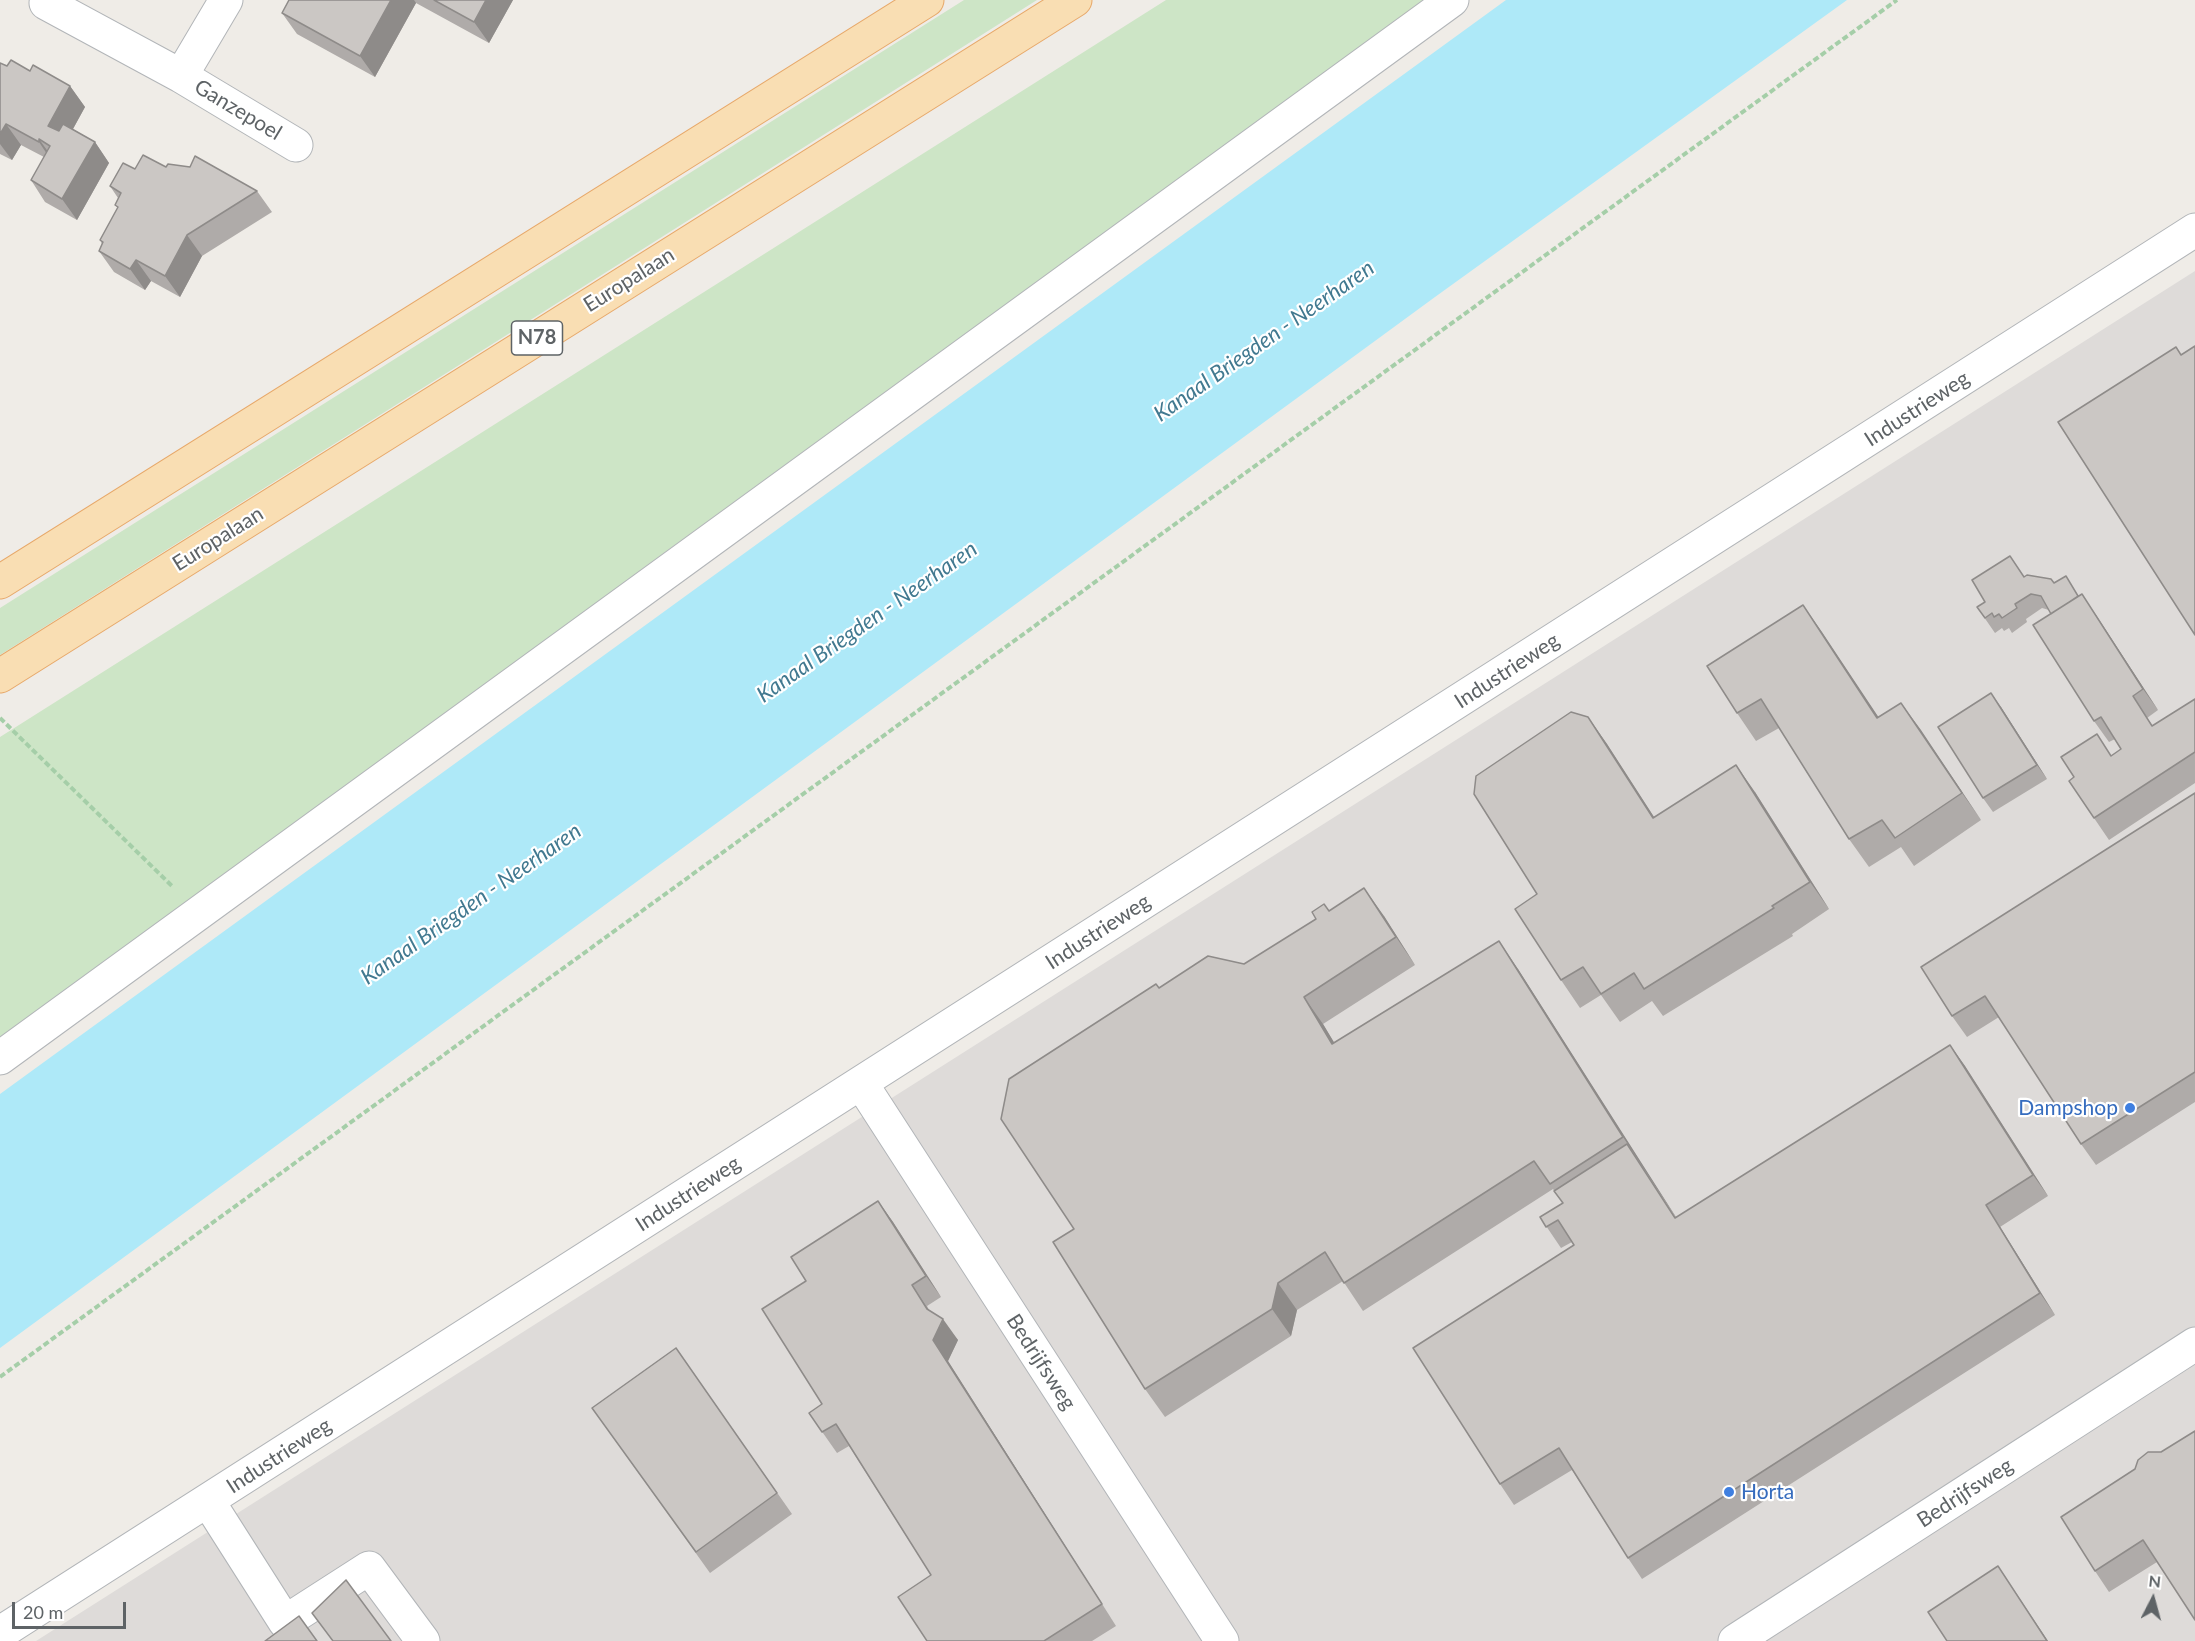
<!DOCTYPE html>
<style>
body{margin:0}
#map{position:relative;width:2195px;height:1641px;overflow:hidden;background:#efece7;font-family:Lato,sans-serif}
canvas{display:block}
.north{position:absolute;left:2123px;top:1569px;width:60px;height:60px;-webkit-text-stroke:4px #fff;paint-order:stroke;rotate:6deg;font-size:16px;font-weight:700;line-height:24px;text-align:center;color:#5e6366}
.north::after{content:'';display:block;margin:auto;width:21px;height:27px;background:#5e6366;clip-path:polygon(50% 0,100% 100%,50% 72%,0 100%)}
.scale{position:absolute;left:12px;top:1602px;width:114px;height:27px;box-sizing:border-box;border:3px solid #5e6366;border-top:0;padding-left:8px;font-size:18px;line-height:21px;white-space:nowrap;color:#5e6366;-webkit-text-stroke:4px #fff;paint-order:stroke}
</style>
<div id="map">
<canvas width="2195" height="1641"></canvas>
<div class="north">N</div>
<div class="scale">20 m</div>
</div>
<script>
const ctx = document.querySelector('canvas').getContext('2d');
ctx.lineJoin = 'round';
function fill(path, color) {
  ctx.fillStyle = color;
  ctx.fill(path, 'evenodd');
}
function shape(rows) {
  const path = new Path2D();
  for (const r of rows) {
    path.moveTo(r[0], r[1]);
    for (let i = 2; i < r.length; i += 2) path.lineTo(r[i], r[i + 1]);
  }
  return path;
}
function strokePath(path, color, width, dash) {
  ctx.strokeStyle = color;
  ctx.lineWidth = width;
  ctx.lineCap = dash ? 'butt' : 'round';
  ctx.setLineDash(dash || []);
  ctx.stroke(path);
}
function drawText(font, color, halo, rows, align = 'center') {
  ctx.font = font + ' Lato,sans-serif';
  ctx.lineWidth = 4.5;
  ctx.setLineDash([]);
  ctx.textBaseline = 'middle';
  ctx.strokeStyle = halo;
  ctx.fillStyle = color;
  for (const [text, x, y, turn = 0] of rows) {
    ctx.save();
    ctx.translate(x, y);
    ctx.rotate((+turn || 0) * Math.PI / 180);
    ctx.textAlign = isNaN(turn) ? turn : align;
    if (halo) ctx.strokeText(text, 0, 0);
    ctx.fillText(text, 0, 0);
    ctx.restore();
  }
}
fill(shape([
 [2195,271,2195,1641,36,1641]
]), '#dedbd9');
fill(shape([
 [964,0,1037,0,0,655,0,608],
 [1166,0,1424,0,642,569,0,1045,0,737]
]), '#cde5c6');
fill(shape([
 [1506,0,1847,0,1435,297,0,1348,0,1094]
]), '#aee9f8');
const minor = shape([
 [46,3,181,76,296,145],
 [181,76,226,0],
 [0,1058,1452,0],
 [861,1083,1222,1641],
 [208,1501,285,1622,369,1568,423,1641],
 [0,1633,2195,230],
 [1735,1641,2195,1344]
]);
const major = shape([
 [0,582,927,0],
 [0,676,1075,0]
]);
strokePath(minor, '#b2b5b8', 35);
strokePath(major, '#e7a869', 35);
strokePath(shape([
 [0,718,173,887],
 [0,1377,1897,0]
]), '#a5cea8', 4, [6, 3]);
strokePath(minor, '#fff', 33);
strokePath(major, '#f9deb3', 33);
fill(shape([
 [289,0,513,0,489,43,416,3,375,77,297,34,282,13],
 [0,63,7,66,30,71,70,86,85,107,73,129,95,142,109,163,77,220,45,202,31,180,44,157,21,145,12,160,0,154],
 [166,167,257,191,272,212,202,256,180,297,151,281,145,290,114,272,99,251,102,244,100,240,118,208,115,205,118,198,110,186,135,169],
 [2024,577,2051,579,2054,583,2079,596,2096,615,2158,710,2147,718,2153,726,2195,699,2195,783,2109,840,2094,818,2112,755,2121,749,2115,739,2109,742,2094,721,2051,614,2049,610,2042,608,2026,619,2027,622,2012,633,2009,628,2004,631,2002,628,1995,633,1977,607,1985,602],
 [1803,605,1878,717,1901,703,1981,820,1914,866,1901,847,1869,867,1849,839,1779,728,1756,741,1737,713],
 [2001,707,2047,779,1993,812,1983,798],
 [1588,717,1607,744,1654,817,1755,792,1829,909,1792,934,1793,936,1663,1016,1652,1001,1620,1022,1601,995,1580,1008,1561,980,1537,894],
 [2195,793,2195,1102,2096,1165,2081,1144,1999,1017,1967,1037,1952,1016],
 [1384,916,1415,965,1323,1024,1334,1043,1518,969,1676,1218,1950,1045,1965,1066,2048,1196,2000,1227,2055,1315,1642,1579,1628,1558,1572,1470,1514,1505,1500,1484,1574,1245,1572,1242,1561,1248,1540,1217,1563,1203,1553,1189,1363,1311,1343,1281,1297,1310,1291,1336,1165,1417,1145,1389,1074,1229,1159,988,1244,964],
 [878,1201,893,1222,941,1297,927,1306,929,1310,958,1340,948,1361,1116,1626,1092,1641,927,1641,931,1575,849,1446,837,1453,809,1413,822,1404,806,1281],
 [676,1348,792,1514,710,1573,592,1408],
 [2161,1452,2157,1562,2109,1592,2095,1571]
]), '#afaba9');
fill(shape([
 [391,0,414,0,416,3,375,77,360,56],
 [486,0,513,0,489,43,474,22],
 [70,86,85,107,63,147,48,126],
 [6,124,21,145,12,160,0,144,0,134],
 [39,139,54,160,53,163,39,142],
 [95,142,109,163,77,220,62,199],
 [187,235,202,256,180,297,165,276],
 [136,260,151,281,145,290,130,269],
 [2082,594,2096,615,2158,710,2143,689],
 [1803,605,1822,632,1897,745,1877,718],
 [1991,693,2001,707,2047,779,2037,765],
 [1901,703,1921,730,1981,820,1962,793],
 [1588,717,1607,744,1672,845,1653,818],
 [1736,765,1755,792,1829,909,1810,882],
 [1364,888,1384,916,1415,965,1396,937],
 [1499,941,1518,969,1690,1239,1623,1137],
 [1304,997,1323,1024,1352,1072,1332,1044],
 [1950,1045,1965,1066,2048,1196,2033,1175],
 [878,1201,893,1222,941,1297,926,1276],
 [1986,1205,2000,1227,2055,1315,2040,1293],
 [1278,1283,1297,1310,1291,1336,1272,1309],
 [912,1285,940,1327,943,1319,958,1340,948,1361,1116,1626,1102,1604,933,1340,927,1309],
 [1998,1566,2048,1641,2047,1641]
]), '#8e8b89');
const building = shape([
 [289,0,391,0,360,56,282,13,289,0],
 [434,0,486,0,474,22,434,0],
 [11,60,30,71,33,65,70,86,48,126,59,131,63,124,95,142,62,199,31,180,50,146,39,139,39,142,6,124,0,134,0,63,7,66,11,60],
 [143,155,166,167,168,164,190,167,195,156,257,191,187,235,165,276,136,260,130,269,99,251,103,242,100,240,118,207,115,205,121,193,110,186,123,163,135,169,143,155],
 [2195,346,2195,635,2058,422,2176,347,2181,355,2195,346],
 [2010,556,2024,577,2027,575,2051,579,2054,583,2066,576,2078,596,2051,614,2041,596,2031,594,2015,604,2017,608,2002,618,1999,614,1994,617,1992,613,1985,618,1977,607,1985,602,1972,580,2010,556],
 [2082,594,2143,689,2133,696,2152,726,2195,699,2195,752,2094,818,2069,781,2074,777,2061,757,2097,734,2111,756,2121,749,2101,717,2094,721,2033,625,2082,594],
 [1803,605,1877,718,1901,703,1962,793,1895,838,1882,820,1849,839,1761,699,1737,713,1707,666,1803,605],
 [1991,693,2037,765,1983,798,1938,727,1991,693],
 [1571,712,1588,717,1653,818,1736,765,1810,882,1772,906,1774,908,1644,989,1634,973,1601,994,1583,967,1561,980,1515,909,1537,894,1474,794,1476,776,1571,712],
 [2195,793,2195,1072,2081,1144,1985,996,1952,1016,1921,967,2195,793],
 [1364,888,1396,937,1304,997,1332,1044,1499,941,1623,1137,1550,1184,1534,1161,1344,1283,1325,1252,1278,1283,1272,1309,1145,1389,1053,1242,1074,1229,1001,1119,1009,1079,1156,984,1159,988,1208,956,1244,964,1316,919,1312,912,1324,904,1329,911,1364,888],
 [1950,1045,2033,1175,1986,1205,2040,1293,1628,1558,1559,1448,1500,1484,1413,1348,1574,1245,1558,1220,1546,1227,1540,1217,1563,1203,1554,1191,1627,1144,1675,1218,1950,1045],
 [878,1201,926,1276,912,1285,927,1309,943,1319,933,1340,1102,1604,1044,1641,927,1641,898,1597,931,1575,836,1424,822,1432,809,1413,822,1404,762,1309,806,1281,791,1257,878,1201],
 [676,1348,777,1493,696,1552,592,1408,676,1348],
 [2195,1431,2195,1620,2143,1540,2095,1571,2061,1517,2135,1469,2138,1460,2148,1452,2161,1452,2195,1431],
 [1998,1566,2047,1641,1947,1641,1928,1612,1998,1566],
 [346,1580,391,1641,333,1641,312,1613,346,1580],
 [299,1616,317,1641,265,1641,299,1616]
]);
fill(building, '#cbc7c4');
strokePath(building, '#8e8b89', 1.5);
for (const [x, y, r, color] of [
 [2130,1108,6,"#3f7fe0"],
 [1729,1492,6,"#3f7fe0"]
]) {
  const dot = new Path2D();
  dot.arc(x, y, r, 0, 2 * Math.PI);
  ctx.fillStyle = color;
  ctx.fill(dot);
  strokePath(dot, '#fff', 2);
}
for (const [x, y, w] of [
 [537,338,51]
]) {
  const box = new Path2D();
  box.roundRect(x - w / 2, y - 17, w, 34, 4.5);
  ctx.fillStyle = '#fff';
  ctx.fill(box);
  strokePath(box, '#5e6366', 1.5);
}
drawText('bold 20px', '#5e6366', null, [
 ["N78",537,338]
]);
drawText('21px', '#5e6366', '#fff', [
 ["Ganzepoel",238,110,31],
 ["Europalaan",629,280,-32],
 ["Industrieweg",1917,409,-33],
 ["Europalaan",218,539,-32],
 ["Industrieweg",1507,671,-33],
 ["Industrieweg",1098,932,-33],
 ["Industrieweg",688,1194,-33],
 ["Bedrijfsweg",1041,1362,57],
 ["Industrieweg",279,1456,-33],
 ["Bedrijfsweg",1965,1493,-33]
]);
drawText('21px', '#366cbe', '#fff', [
 ["Dampshop",2118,1108],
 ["Horta",1741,1492,"left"]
], 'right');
drawText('italic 22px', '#417990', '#fff', [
 ["Kanaal Briegden - Neerharen",1264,341,-35],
 ["Kanaal Briegden - Neerharen",867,622,-35],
 ["Kanaal Briegden - Neerharen",471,904,-35]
]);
</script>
